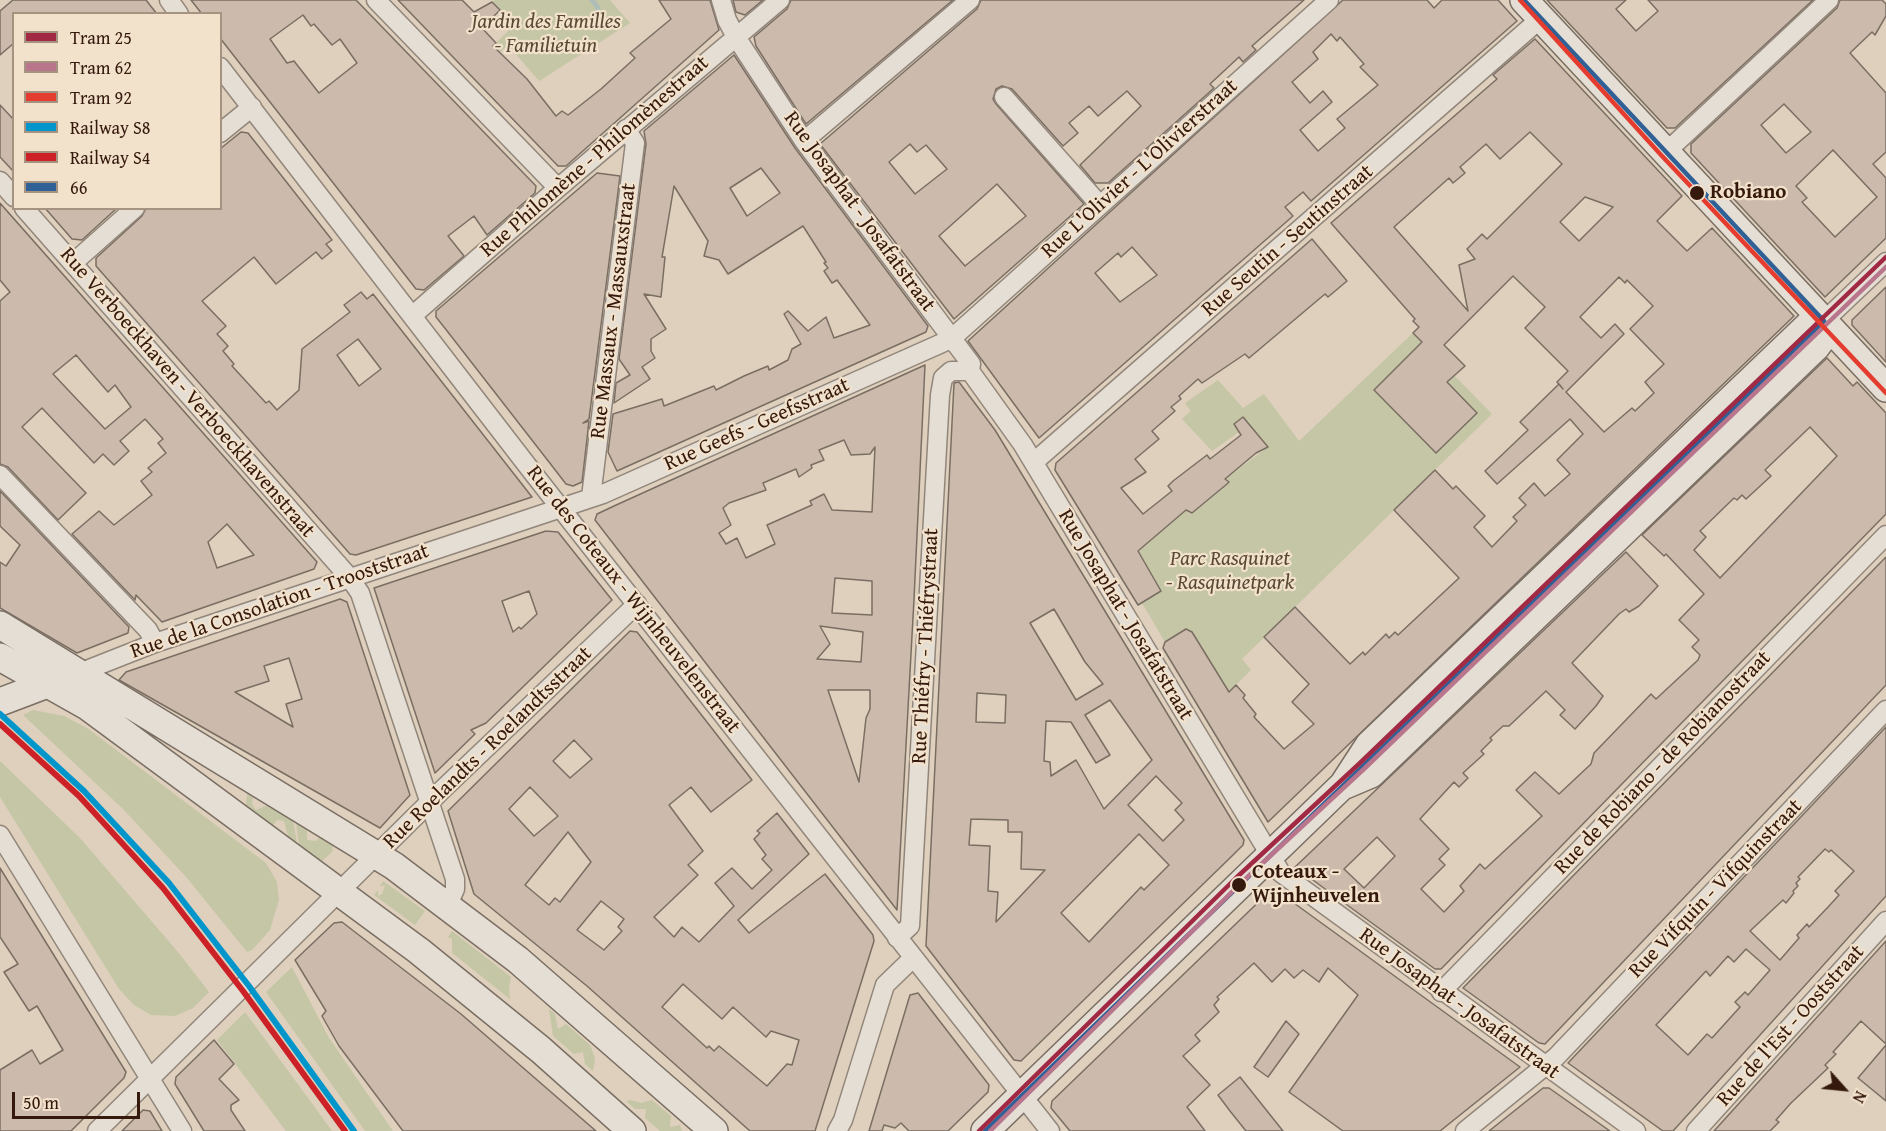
<!DOCTYPE html>
<meta charset="utf-8">
<style>
body{margin:0}
#map{position:relative;width:1886px;height:1131px;overflow:hidden;background:#ded0bd;font-family:"Gentium Book Plus",serif}
canvas{display:block}
.legend{position:absolute;left:12px;top:12px;width:210px;height:198px;box-sizing:border-box;background:#f2e2cc;border:2px solid #a69280;margin:0;padding:8px 10px;list-style:none;font-size:18px;color:#35190d}
.legend li{display:flex;align-items:center;gap:12px;height:30px}
.legend b{width:30px;border:2px solid #a69280}
.north{position:absolute;left:1814px;top:1059px;width:60px;height:60px;-webkit-text-stroke:4px #f2e2cc;paint-order:stroke;rotate:117deg;font-size:16px;font-weight:700;line-height:24px;text-align:center;color:#35190d}
.north::after{content:'';display:block;margin:auto;width:21px;height:27px;background:#35190d;clip-path:polygon(50% 0,100% 100%,50% 72%,0 100%)}
.scale{position:absolute;left:12px;top:1092px;width:128px;height:27px;box-sizing:border-box;border:3px solid #35190d;border-top:0;padding-left:8px;font-size:18px;line-height:21px;white-space:nowrap;color:#35190d;-webkit-text-stroke:4px #f2e2cc;paint-order:stroke}
</style>
<div id="map">
<canvas width="1886" height="1131"></canvas>
<ul class="legend">
<li><b style="height:8px;background:#a12944"></b>Tram 25</li>
<li><b style="height:8px;background:#b9758c"></b>Tram 62</li>
<li><b style="height:8px;background:#e43c2e"></b>Tram 92</li>
<li><b style="height:8px;background:#0096cb"></b>Railway S8</li>
<li><b style="height:8px;background:#cb2127"></b>Railway S4</li>
<li><b style="height:8px;background:#306196"></b>66</li>
</ul>
<div class="north">N</div>
<div class="scale">50 m</div>
</div>
<script>
const ctx = document.querySelector('canvas').getContext('2d');
ctx.lineJoin = 'round';
function fill(path, color) {
  ctx.fillStyle = color;
  ctx.fill(path, 'evenodd');
}
function shape(rows) {
  const path = new Path2D();
  for (const r of rows) {
    path.moveTo(r[0], r[1]);
    for (let i = 2; i < r.length; i += 2) path.lineTo(r[i], r[i + 1]);
  }
  return path;
}
function strokePath(path, color, width, dash) {
  ctx.strokeStyle = color;
  ctx.lineWidth = width;
  ctx.lineCap = dash ? 'butt' : 'round';
  ctx.setLineDash(dash || []);
  ctx.stroke(path);
}
function drawText(font, color, halo, rows, align = 'center') {
  ctx.font = font + ' "Gentium Book Plus",serif';
  ctx.lineWidth = 4.5;
  ctx.setLineDash([]);
  ctx.textBaseline = 'middle';
  ctx.strokeStyle = halo;
  ctx.fillStyle = color;
  for (const [text, x, y, turn = 0] of rows) {
    ctx.save();
    ctx.translate(x, y);
    ctx.rotate((+turn || 0) * Math.PI / 180);
    ctx.textAlign = isNaN(turn) ? turn : align;
    if (halo) ctx.strokeText(text, 0, 0);
    ctx.fillText(text, 0, 0);
    ctx.restore();
  }
}
fill(shape([
 [495,0,610,0,630,23,539,81,508,45,496,56,490,49,508,31,508,19,500,10,488,22,477,10],
 [1413,333,1492,414,1242,659,1251,670,1229,692,1192,632,1185,629,1165,642,1142,603,1161,591,1137,553,1186,510,1190,514,1193,513,1227,485,1229,483,1225,479,1268,447,1249,425,1212,451,1182,419,1191,411,1185,403,1218,380,1243,408,1264,394,1299,441],
 [33,710,64,716,87,728,266,863,277,882,279,900,270,930,252,950,247,952,187,878,123,809,23,715],
 [0,761,80,838,178,952,209,992,193,1008,175,1016,151,1015,134,1005,119,989,0,797],
 [247,793,253,797,252,804,256,810,268,805,293,820,297,843,288,836,284,821,277,820,273,825,246,806],
 [296,822,307,829,307,840,316,841,320,837,333,844,332,852,322,861,299,845],
 [383,881,425,911,415,925,374,895,378,890,378,896,382,894,385,886,380,886],
 [452,931,511,977,509,988,510,999,452,953,452,939,448,937],
 [292,967,329,1038,393,1131,365,1131,266,992],
 [549,1009,555,1014,558,1029,566,1024,590,1045,595,1058,593,1071,585,1064,583,1052,574,1054,553,1036],
 [245,1012,319,1113,332,1131,286,1131,217,1040],
 [631,1100,641,1103,652,1100,671,1116,670,1127,680,1125,682,1131,660,1131,645,1118,646,1109,635,1109,626,1101]
]), '#c5c6a5');
strokePath(shape([
 [592,0,598,8,596,21]
]), '#aebeb6', 5);
const building = shape([
 [13,0,146,0,157,14,14,14,14,43,0,55,0,11,13,0],
 [191,0,356,0,536,186,535,193,487,235,474,216,448,236,464,256,424,290,416,289,220,38,220,14,202,14,191,0],
 [303,15,311,26,314,24,332,45,340,39,357,63,319,93,294,61,287,63,270,39,303,15],
 [398,0,462,0,474,12,492,2,500,10,482,28,496,43,493,46,527,79,556,116,562,111,568,115,601,89,635,58,630,53,671,19,659,0,710,0,719,30,566,166,558,166,398,0],
 [733,0,763,0,745,15,736,12,733,0],
 [791,0,953,0,806,124,756,46,754,37,787,9,791,0],
 [981,0,1304,0,1252,46,1256,50,1243,62,1239,57,1210,84,1214,88,1108,183,1095,183,1080,165,1141,106,1127,91,1098,116,1089,106,1069,123,1078,133,1063,146,1012,89,1002,86,996,89,993,99,996,104,1084,204,954,319,820,144,977,9,981,0],
 [910,144,917,152,926,145,947,169,915,194,889,162,910,144],
 [997,184,1026,216,965,266,939,236,997,184],
 [1343,0,1427,0,1434,8,1442,0,1498,0,1517,21,1311,201,1303,192,1285,207,1293,216,1039,438,968,341,1343,0],
 [1331,34,1337,41,1340,37,1364,64,1360,67,1378,85,1337,119,1345,128,1318,151,1300,130,1332,102,1323,91,1310,103,1292,82,1318,59,1313,52,1331,34],
 [1132,247,1157,275,1120,302,1095,273,1118,253,1121,257,1132,247],
 [1547,0,1626,0,1616,9,1636,31,1658,11,1648,0,1813,0,1675,128,1667,128,1547,0],
 [1840,0,1882,0,1886,4,1886,16,1875,35,1872,32,1850,53,1886,93,1886,152,1873,164,1886,178,1886,238,1825,297,1691,153,1691,144,1837,8,1840,0],
 [1784,104,1811,132,1786,153,1761,125,1784,104],
 [1833,150,1877,197,1835,237,1802,202,1807,198,1796,186,1833,150],
 [1535,39,1682,196,1657,221,1687,251,1712,228,1794,316,1268,822,1163,648,1165,642,1186,629,1192,632,1229,692,1236,685,1245,695,1243,698,1256,714,1254,717,1284,749,1314,724,1292,702,1309,684,1264,637,1295,607,1350,664,1363,652,1365,655,1386,634,1389,638,1395,632,1398,635,1459,578,1394,510,1435,470,1453,489,1456,486,1485,516,1474,527,1492,547,1517,521,1513,517,1526,505,1519,498,1534,483,1545,496,1570,474,1557,460,1583,434,1570,419,1497,484,1485,471,1528,430,1520,422,1559,384,1563,389,1557,382,1568,371,1525,328,1545,307,1513,276,1444,345,1465,366,1447,382,1477,413,1436,453,1374,390,1422,342,1413,333,1419,327,1413,321,1415,319,1331,223,1497,79,1493,75,1535,39],
 [1530,132,1562,164,1487,239,1482,234,1467,249,1475,259,1459,265,1468,311,1394,227,1449,178,1453,183,1465,173,1460,167,1486,144,1500,159,1530,132],
 [1585,197,1613,207,1579,241,1560,222,1585,197],
 [1619,277,1625,283,1627,280,1653,306,1630,329,1664,364,1645,382,1654,393,1635,411,1632,408,1604,432,1566,392,1624,334,1615,324,1601,338,1580,317,1619,277],
 [734,55,795,148,928,326,926,332,617,471,608,452,613,414,662,399,664,406,714,386,716,390,744,376,768,366,769,370,788,360,792,349,801,344,784,314,788,311,808,331,826,317,834,338,870,325,837,280,832,283,824,271,828,268,824,263,826,262,803,226,728,274,719,260,704,256,708,241,674,186,662,257,665,257,661,297,644,294,666,329,651,339,651,351,655,358,642,367,650,379,614,403,616,383,630,375,619,359,646,144,644,131,734,55],
 [761,168,780,193,747,216,730,188,761,168],
 [0,105,14,120,14,172,0,157,0,105],
 [241,132,248,133,332,240,326,244,332,251,322,259,316,252,276,284,254,257,202,301,226,326,217,334,228,346,223,351,234,364,232,366,266,403,269,401,277,410,299,390,302,349,350,312,344,305,361,292,367,299,373,294,532,497,356,555,350,554,96,266,96,258,142,216,146,208,220,208,220,149,241,132],
 [358,339,381,369,359,386,337,355,358,339],
 [597,173,620,176,589,419,583,423,589,421,582,482,573,486,566,484,549,462,444,327,436,317,436,311,597,173],
 [0,203,317,562,314,569,162,622,136,595,135,600,72,534,99,511,114,525,152,495,141,481,152,472,148,468,166,453,158,443,163,439,145,419,120,441,129,451,114,465,103,454,94,463,42,408,22,427,86,493,58,520,8,467,0,464,0,301,10,292,0,280,0,203],
 [76,355,108,392,115,385,131,407,105,429,53,374,76,355],
 [227,524,254,555,217,568,208,542,227,524],
 [45,208,117,208,82,240,72,239,45,208],
 [1312,239,1347,281,1328,297,1325,294,1249,358,1245,354,1202,383,1198,379,1179,396,1181,399,1171,407,1175,411,1152,431,1159,439,1135,459,1146,472,1121,488,1143,514,1172,491,1168,486,1173,481,1207,455,1210,459,1241,435,1234,424,1243,417,1268,447,1256,453,1225,479,1229,482,1227,484,1192,513,1186,510,1138,551,1161,591,1138,605,1055,470,1056,463,1312,239],
 [1886,287,1886,362,1852,325,1852,320,1886,287],
 [1827,358,1853,386,1857,382,1886,413,1886,514,1441,969,1435,969,1295,867,1626,552,1658,586,1639,606,1629,612,1626,609,1619,614,1572,663,1603,696,1596,706,1575,729,1560,715,1565,710,1546,691,1509,726,1503,726,1490,738,1492,740,1481,751,1484,754,1463,773,1468,778,1459,787,1454,782,1420,819,1449,849,1439,859,1445,865,1421,889,1444,912,1464,891,1460,886,1480,864,1485,869,1542,816,1516,790,1535,772,1559,794,1591,764,1594,753,1651,694,1656,699,1698,660,1700,655,1692,647,1699,640,1679,620,1704,594,1666,554,1664,556,1642,535,1827,358],
 [1810,427,1837,456,1720,578,1694,550,1706,537,1700,531,1734,498,1737,500,1742,495,1746,499,1758,488,1771,476,1765,470,1810,427],
 [1377,837,1395,856,1364,888,1344,869,1377,837],
 [925,365,914,599,897,910,595,520,597,514,614,506,925,365],
 [844,440,851,455,870,454,875,447,872,512,832,510,824,494,810,501,812,505,767,525,775,544,746,558,737,538,726,544,719,533,731,525,723,508,729,503,766,490,763,483,796,469,799,477,812,468,811,465,824,460,819,450,844,440],
 [835,578,872,581,872,615,832,613,835,578],
 [820,626,863,632,861,662,817,659,830,644,820,626],
 [828,690,870,690,870,709,866,718,859,782,828,690],
 [959,382,995,430,1244,840,1243,845,1233,855,1021,1061,1014,1060,926,946,954,383,959,382],
 [1054,609,1085,662,1103,684,1076,700,1030,623,1054,609],
 [977,693,1006,695,1005,723,976,722,977,693],
 [1110,700,1152,760,1104,809,1076,760,1051,776,1050,762,1044,761,1046,721,1071,722,1096,763,1110,755,1085,715,1110,700],
 [1156,776,1182,803,1175,810,1184,820,1163,841,1128,805,1156,776],
 [971,819,1008,820,1008,832,1022,832,1021,869,1045,870,996,922,998,892,988,891,990,846,969,845,971,819],
 [1139,834,1169,865,1144,890,1141,887,1089,942,1061,913,1139,834],
 [0,491,129,627,128,633,77,653,0,608,0,562,6,566,20,545,0,526,0,491],
 [546,531,558,532,612,600,486,723,471,730,475,734,435,773,374,588,546,531],
 [529,591,537,614,521,629,519,627,513,632,502,601,529,591],
 [1886,557,1886,685,1545,1044,1539,1043,1463,988,1886,557],
 [340,599,347,602,410,795,380,828,119,680,126,672,340,599],
 [289,658,302,699,286,704,293,727,235,692,269,681,264,666,289,658],
 [630,631,637,632,752,780,711,812,691,787,669,805,703,851,688,865,698,875,654,917,674,937,682,927,699,942,734,906,715,883,732,868,752,889,772,870,762,859,766,855,754,839,760,833,757,831,777,813,809,854,738,920,749,933,825,874,873,935,874,941,815,1131,750,1131,587,986,474,894,448,811,630,631],
 [574,740,592,759,570,778,553,761,574,740],
 [530,787,558,816,534,836,509,809,530,787],
 [568,832,591,862,560,902,555,898,549,905,525,885,568,832],
 [601,901,624,919,618,927,622,931,604,950,577,930,601,901],
 [683,984,722,1019,733,1007,766,1037,771,1031,799,1040,792,1065,787,1064,767,1086,719,1046,714,1051,709,1046,707,1048,662,1007,683,984],
 [1886,727,1886,896,1673,1131,1663,1131,1568,1063,1886,727],
 [1825,849,1829,852,1831,850,1854,871,1835,891,1839,895,1829,906,1809,927,1807,924,1797,935,1799,938,1780,960,1750,931,1783,900,1786,903,1794,893,1793,891,1798,886,1796,883,1800,879,1798,877,1825,849],
 [1746,949,1770,970,1748,995,1745,992,1735,1002,1740,1007,1712,1038,1707,1034,1688,1055,1656,1025,1706,971,1710,976,1728,956,1734,962,1746,949],
 [0,868,126,1072,124,1078,71,1131,0,1131,0,1070,32,1050,40,1064,63,1050,37,1006,29,1011,4,972,18,964,0,937,0,868],
 [1271,890,1276,890,1520,1067,1440,1131,1343,1131,1289,1092,1358,995,1328,968,1319,982,1303,970,1294,978,1285,969,1272,982,1254,963,1217,997,1219,999,1214,1005,1219,1012,1195,1035,1200,1041,1183,1056,1210,1085,1187,1107,1205,1131,1070,1131,1051,1108,1052,1101,1271,890],
 [342,922,461,1014,596,1131,403,1131,339,1046,322,1016,326,1011,295,960,334,923,342,922],
 [1886,941,1886,1044,1861,1021,1833,1052,1836,1054,1825,1065,1828,1068,1791,1103,1776,1120,1779,1122,1770,1131,1714,1131,1886,941],
 [918,993,989,1085,988,1092,948,1131,909,1131,901,1123,895,1128,884,1125,882,1131,869,1131,910,995,918,993],
 [1286,1021,1299,1034,1268,1077,1254,1067,1286,1021],
 [214,1040,234,1064,219,1079,239,1100,231,1105,231,1110,245,1131,204,1131,175,1084,176,1077,214,1040],
 [1886,1045,1886,1101,1858,1078,1886,1045],
 [1240,1077,1283,1131,1246,1131,1230,1111,1218,1095,1240,1077],
 [1543,1088,1549,1088,1610,1131,1489,1131,1543,1088],
 [143,1110,150,1111,162,1131,122,1131,143,1110]
]);
fill(building, '#ccbaac');
strokePath(building, '#7a6e63', 1.5);
const street = shape([
 [169,0,179,14],
 [376,0,558,188],
 [721,0,727,20,736,37,804,141,971,364,970,371,1023,445,1281,873,1636,1131],
 [220,67,533,473,1050,1131],
 [1004,97,1099,204],
 [220,133,252,107],
 [804,141,970,0],
 [1665,153,1829,0],
 [0,181,14,197],
 [24,208,349,577,360,593,455,879,455,889,448,905],
 [73,263,135,208],
 [412,316,558,188,780,0],
 [1824,321,1886,262],
 [1034,462,1540,19],
 [0,475,148,630,155,643],
 [591,497,635,143,626,129],
 [79,673,155,643,603,494,951,339,1329,0],
 [0,835,182,1131],
 [897,938,910,926,940,395,943,378,951,371,970,371],
 [1441,992,1886,535],
 [97,1131,444,788,637,604],
 [837,1131,843,1120,885,985,913,958],
 [1465,1131,1556,1057,1886,710],
 [1696,1131,1886,921]
]);
const secondary = shape([
 [1524,0,1886,388],
 [0,625,394,866,518,960,714,1131],
 [0,657,87,706,419,951,541,1050,632,1131],
 [0,702,58,680],
 [1345,785,1371,774,1816,347,1824,336,1826,324],
 [985,1131,1343,785,1369,745,1812,322,1821,319]
]);
strokePath(street, '#92867a', 21);
strokePath(secondary, '#7a6e63', 30);
strokePath(street, '#e5ded4', 18);
strokePath(secondary, '#e5ded4', 27);
strokePath(shape([
 [1524,0,1824,321],
 [985,1131,1824,321]
]), '#306196', 4.5);
strokePath(shape([
 [0,714,84,791,169,883,249,986,354,1131]
]), '#0096cb', 6);
strokePath(shape([
 [0,724,79,796,163,888,243,991,345,1131]
]), '#cb2127', 6);
strokePath(shape([
 [979,1131,1236,878,1360,763,1886,257]
]), '#a12944', 4.5);
strokePath(shape([
 [990,1131,1241,883,1365,768,1886,267]
]), '#b9758c', 4.5);
strokePath(shape([
 [1520,0,1662,156,1886,393]
]), '#e43c2e', 4.5);
for (const [x, y, r, color] of [
 [1697,193,8,"#35190d"],
 [1239,885,8,"#35190d"]
]) {
  const dot = new Path2D();
  dot.arc(x, y, r, 0, 2 * Math.PI);
  ctx.fillStyle = color;
  ctx.fill(dot);
  strokePath(dot, '#f2e2cc', 2);
}
drawText('italic 21px', '#5a4a35', '#f2e2cc', [
 ["Jardin des Familles",546,23],
 ["- Familietuin",546,47],
 ["Parc Rasquinet",1230,560],
 ["- Rasquinetpark",1230,584]
]);
drawText('21px', '#35190d', '#f2e2cc', [
 ["Rue Philomène - Philomènestraat",595,157,-41],
 ["Rue L'Olivier - L'Olivierstraat",1140,169,-42],
 ["Rue Josaphat - Josafatstraat",859,212,54],
 ["Rue Seutin - Seutinstraat",1288,241,-41],
 ["Rue Massaux - Massauxstraat",614,311,-83],
 ["Rue Verboeckhaven - Verboeckhavenstraat",187,393,49],
 ["Rue Geefs - Geefsstraat",757,425,-24],
 ["Rue des Coteaux - Wijnheuvelenstraat",633,600,52],
 ["Rue de la Consolation - Trooststraat",280,602,-19],
 ["Rue Josaphat - Josafatstraat",1125,615,59],
 ["Rue Thiéfry - Thiéfrystraat",926,646,-87],
 ["Rue Roelandts - Roelandtsstraat",488,748,-44],
 ["Rue de Robiano - de Robianostraat",1663,763,-46],
 ["Rue Vifquin - Vifquinstraat",1716,889,-46],
 ["Rue Josaphat - Josafatstraat",1459,1004,36],
 ["Rue de l'Est - Ooststraat",1791,1026,-48]
]);
drawText('bold 21px', '#35190d', '#f2e2cc', [
 ["Robiano",1710,193],
 ["Coteaux -",1252,873],
 ["Wijnheuvelen",1252,897]
], 'left');
</script>
